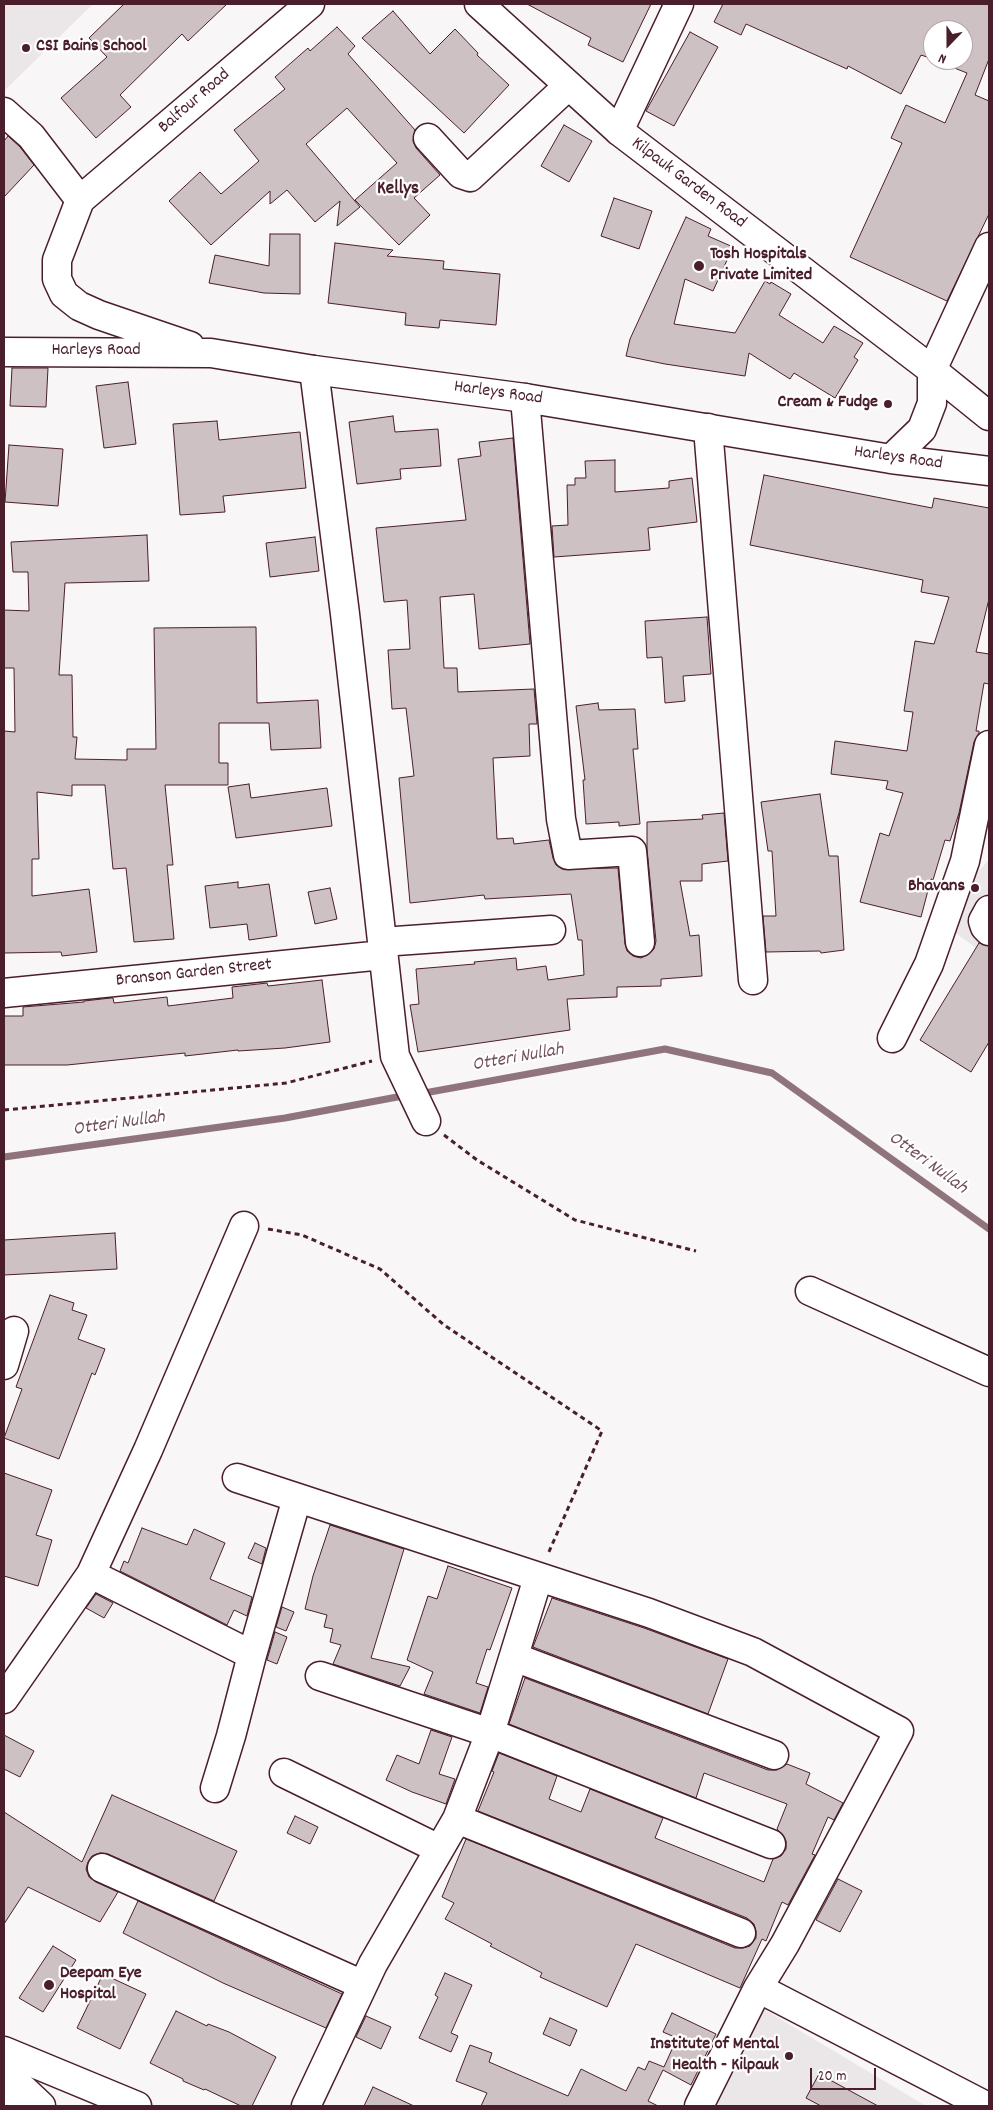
<!DOCTYPE html>
<style>
body{margin:0}
#map{position:relative;width:993px;height:2110px;overflow:hidden;background:#f8f6f7;font-family:Dekko,sans-serif}
canvas{display:block}
.frame{position:absolute;inset:0;border:5px solid #4a1f2b;pointer-events:none}
.north{position:absolute;left:923px;top:20px;width:50px;height:50px;box-sizing:border-box;background:#fff;border:1px solid #b7a5aa;border-radius:50%;rotate:202deg;font-size:14px;font-weight:700;line-height:20px;text-align:center;color:#4a1f2b}
.north::after{content:'';display:block;margin:auto;width:18px;height:22px;background:#4a1f2b;clip-path:polygon(50% 0,100% 100%,50% 72%,0 100%)}
.scale{position:absolute;left:810px;top:2068px;width:66px;height:22px;box-sizing:border-box;border:2px solid #4a1f2b;border-top:0;padding-left:6px;font-size:15px;line-height:18px;white-space:nowrap;color:#4a1f2b;-webkit-text-stroke:4px #fff;paint-order:stroke}
</style>
<div id="map">
<canvas width="993" height="2110"></canvas>
<div class="frame"></div>
<div class="north">N</div>
<div class="scale">20 m</div>
</div>
<script>
const ctx = document.querySelector('canvas').getContext('2d');
ctx.lineJoin = 'round';
function fill(path, color) {
  ctx.fillStyle = color;
  ctx.fill(path, 'evenodd');
}
function shape(rows) {
  const path = new Path2D();
  for (const r of rows) {
    path.moveTo(r[0], r[1]);
    for (let i = 2; i < r.length; i += 2) path.lineTo(r[i], r[i + 1]);
  }
  return path;
}
function strokePath(path, color, width, dash) {
  ctx.strokeStyle = color;
  ctx.lineWidth = width;
  ctx.lineCap = dash ? 'butt' : 'round';
  ctx.setLineDash(dash || []);
  ctx.stroke(path);
}
function drawText(font, color, halo, rows, align = 'center') {
  ctx.font = font + ' Dekko,sans-serif';
  ctx.lineWidth = 4.5;
  ctx.setLineDash([]);
  ctx.textBaseline = 'middle';
  ctx.strokeStyle = halo;
  ctx.fillStyle = color;
  for (const [text, x, y, turn = 0] of rows) {
    ctx.save();
    ctx.translate(x, y);
    ctx.rotate((+turn || 0) * Math.PI / 180);
    ctx.textAlign = isNaN(turn) ? turn : align;
    if (halo) ctx.strokeText(text, 0, 0);
    ctx.fillText(text, 0, 0);
    ctx.restore();
  }
}
fill(shape([
 [4,4,93,4,4,91],
 [989,860,989,957,933,917],
 [760,2007,926,2106,711,2106]
]), '#ebe6e8');
strokePath(shape([
 [419,1094,665,1049,772,1073,989,1229],
 [4,1157,285,1118,408,1095]
]), '#8f747b', 7);
const building = shape([
 [124,4,227,4,188,41,182,34,120,95,131,107,96,138,61,98,107,57,89,38,124,4],
 [527,4,651,4,623,62,588,45,591,38,527,4],
 [723,4,989,4,989,59,975,95,989,101,989,214,947,301,850,257,902,143,891,138,906,105,945,123,967,73,934,60,963,60,963,30,933,30,933,59,921,55,901,94,848,66,847,69,746,24,741,35,714,22,723,4],
 [393,11,430,54,455,29,478,53,477,55,509,85,464,133,362,38,393,11],
 [337,27,355,46,348,54,415,130,413,141,416,148,440,175,414,198,430,215,399,245,355,200,397,163,347,108,306,144,360,207,337,226,340,201,315,222,287,190,270,204,270,191,211,245,169,201,200,172,221,194,259,161,234,130,285,89,275,77,308,48,310,51,337,27],
 [690,32,718,47,674,126,646,111,690,32],
 [564,125,592,141,569,182,541,166,564,125],
 [8,136,20,147,34,165,4,197,4,141,8,136],
 [614,198,652,211,639,249,601,236,614,198],
 [686,217,711,229,708,236,733,247,713,291,685,279,674,324,735,333,765,281,770,284,771,282,791,294,779,315,823,343,834,326,863,343,854,357,858,360,835,398,794,373,790,379,749,353,745,376,665,364,626,356,630,339,686,217],
 [270,234,300,234,300,294,264,293,209,283,215,255,269,266,270,234],
 [335,243,393,250,387,256,444,261,443,269,500,274,496,325,440,320,439,328,405,325,406,313,328,303,335,243],
 [12,368,48,368,46,407,10,406,12,368],
 [128,382,136,444,104,448,96,386,128,382],
 [393,416,395,432,438,429,441,466,400,469,401,479,357,484,349,422,393,416],
 [217,421,219,440,300,432,306,488,223,496,225,512,180,515,173,424,217,421],
 [513,438,530,644,479,649,474,594,440,597,444,668,457,668,458,692,534,689,537,724,529,724,530,756,493,758,497,839,513,838,514,844,549,840,553,858,556,865,562,869,618,868,625,944,627,951,633,956,641,958,649,954,654,949,656,941,647,849,647,822,703,819,702,815,724,813,728,861,702,864,702,881,680,881,690,936,699,935,702,976,661,979,661,986,617,987,617,997,567,999,570,1030,418,1052,410,1005,419,1004,416,969,475,964,474,962,516,958,517,970,546,966,548,980,584,975,582,940,578,940,571,894,485,899,484,895,410,903,399,778,414,776,406,708,392,709,388,650,410,649,407,600,384,602,376,528,466,520,458,459,481,456,479,442,513,438],
 [9,445,63,449,58,506,5,502,9,445],
 [615,460,615,492,669,488,669,481,692,478,697,522,648,528,650,550,554,557,552,526,568,525,567,485,575,485,575,478,586,478,585,461,615,460],
 [764,475,932,508,934,498,989,508,989,599,976,652,989,654,989,684,984,683,976,731,979,731,979,733,974,742,959,813,950,841,945,840,933,880,931,879,921,917,860,902,880,833,889,836,903,793,886,789,888,781,831,774,835,741,907,751,913,712,904,711,915,641,934,644,949,597,921,592,923,580,750,545,764,475],
 [147,535,149,581,65,583,59,675,72,675,73,737,77,737,75,759,127,760,127,749,156,749,154,628,256,627,257,703,318,700,321,748,271,750,269,723,219,723,219,763,228,763,228,785,165,785,173,865,167,865,174,939,134,942,126,868,113,869,105,785,72,785,72,796,37,792,39,859,32,859,32,896,89,889,97,952,62,956,61,952,4,953,4,731,15,732,14,668,4,668,4,610,29,611,28,572,13,572,11,542,147,535],
 [315,537,319,571,270,577,266,543,315,537],
 [707,617,711,674,683,676,685,701,665,703,662,657,647,658,645,621,707,617],
 [598,703,599,710,635,709,638,749,633,749,640,824,619,826,619,822,586,824,583,780,585,780,576,706,598,703],
 [249,784,251,798,327,788,332,826,236,838,228,787,249,784],
 [820,794,829,856,838,856,844,950,821,953,820,951,766,952,763,916,776,916,772,851,768,851,761,802,820,794],
 [238,882,238,888,269,884,277,936,249,940,247,924,210,928,205,886,238,882],
 [330,888,337,919,315,924,308,892,330,888],
 [979,943,989,946,989,1042,971,1072,920,1040,979,943],
 [322,980,330,1042,285,1048,238,1051,238,1050,185,1056,185,1053,67,1065,4,1065,4,1016,23,1016,23,1007,84,1002,84,1001,111,998,113,998,114,1003,167,997,168,1006,233,998,232,987,267,983,268,986,322,980],
 [115,1233,117,1269,4,1275,4,1240,115,1233],
 [50,1295,74,1303,72,1310,87,1315,78,1339,105,1349,95,1375,92,1373,59,1459,4,1438,22,1389,16,1387,50,1295],
 [4,1473,52,1490,36,1535,52,1540,38,1586,4,1576,4,1473],
 [330,1525,404,1549,371,1658,410,1667,400,1686,333,1664,341,1645,330,1642,333,1629,324,1627,327,1615,305,1609,313,1576,330,1525],
 [142,1528,187,1545,194,1529,225,1543,210,1579,252,1597,247,1616,234,1610,227,1625,120,1571,124,1561,128,1563,142,1528],
 [255,1543,266,1548,262,1564,248,1558,255,1543],
 [448,1566,512,1588,490,1650,487,1649,476,1683,488,1687,480,1713,424,1694,433,1672,407,1660,428,1596,437,1599,448,1566],
 [96,1594,113,1603,104,1618,86,1608,96,1594],
 [552,1598,644,1628,728,1659,708,1714,533,1647,552,1598],
 [282,1607,294,1612,286,1631,276,1627,282,1607],
 [275,1632,287,1637,277,1664,267,1660,275,1632],
 [525,1678,768,1770,777,1770,787,1764,810,1773,806,1784,843,1803,834,1820,828,1817,812,1854,815,1855,788,1905,782,1902,766,1941,762,1939,740,1988,636,1944,607,2007,540,1977,542,1973,490,1946,492,1944,445,1919,454,1903,442,1897,466,1839,735,1948,743,1948,750,1946,756,1938,756,1931,754,1924,747,1918,478,1811,494,1772,492,1771,499,1753,557,1776,549,1799,581,1812,590,1789,663,1818,655,1838,764,1882,773,1859,781,1856,786,1849,786,1841,783,1835,777,1829,787,1804,704,1773,696,1798,509,1724,525,1678],
 [431,1730,452,1737,439,1774,455,1779,446,1804,412,1792,386,1780,397,1755,419,1764,431,1730],
 [4,1735,34,1751,20,1777,4,1769,4,1735],
 [112,1795,237,1851,214,1901,108,1854,100,1853,92,1856,88,1862,86,1869,89,1877,96,1882,118,1892,100,1922,28,1887,4,1924,4,1812,82,1862,112,1795],
 [295,1816,318,1827,310,1844,287,1833,295,1816],
 [838,1879,862,1891,840,1932,816,1920,838,1879],
 [138,1901,342,1994,326,2028,223,1983,123,1933,138,1901],
 [53,1946,76,1960,43,2012,19,1998,53,1946],
 [445,1973,472,1985,451,2033,458,2036,451,2052,419,2038,438,1997,435,1995,445,1973],
 [103,1974,146,1994,120,2049,77,2028,103,1974],
 [176,2011,207,2026,208,2024,229,2032,276,2057,252,2106,241,2106,205,2089,204,2090,183,2081,183,2079,150,2063,176,2011],
 [672,2013,716,2034,691,2085,663,2070,648,2101,658,2106,481,2106,487,2093,456,2081,470,2045,492,2053,489,2062,568,2096,581,2069,626,2091,638,2067,645,2070,649,2061,664,2067,677,2038,663,2032,672,2013],
 [366,2016,391,2027,381,2049,356,2037,366,2016],
 [550,2018,577,2030,570,2046,543,2034,550,2018],
 [819,2074,878,2106,821,2106,806,2098,819,2074],
 [373,2087,414,2106,364,2106,373,2087]
]);
fill(building, '#cdc1c4');
strokePath(building, '#4a1f2b', 1);
const minor = shape([
 [4,112,31,136,80,200],
 [619,131,679,4],
 [428,138,461,174,470,177,568,86],
 [314,370,345,614,395,1056,426,1121],
 [932,370,989,247],
 [525,398,561,819,568,855,632,851,640,942],
 [708,428,753,980],
 [989,910,983,921,985,927,989,931],
 [382,942,551,930],
 [4,993,383,955],
 [892,1038,929,964,965,861,989,745],
 [810,1291,989,1372],
 [4,1365,14,1331],
 [237,1478,649,1613,753,1652,899,1731,785,1944,758,1988,699,2106],
 [91,1574,252,1655],
 [514,1657,774,1755],
 [320,1676,490,1733,771,1844],
 [4,1699,91,1574,148,1450,244,1226],
 [284,1773,439,1849],
 [215,1788,231,1736,252,1655,297,1498],
 [457,1819,741,1933],
 [102,1868,363,1985],
 [758,1988,986,2106],
 [4,2051,137,2106],
 [306,2106,373,1964,457,1819,490,1733,538,1578]
]);
const major = shape([
 [479,4,619,131,932,370,989,416],
 [190,346,99,315,79,306,64,294,57,279,57,260,80,200,310,4],
 [4,352,211,353,314,370,525,398,891,459,989,471],
 [891,459,922,429,932,403,932,370],
 [4,2071,41,2106],
 [4,2102,8,2106]
]);
strokePath(minor, '#4a1f2b', 31);
strokePath(major, '#4a1f2b', 31);
strokePath(shape([
 [4,1110,286,1083,372,1061],
 [444,1135,477,1160,575,1220,696,1251],
 [268,1229,302,1235,380,1269,444,1325,602,1431,548,1554]
]), '#4a1f2b', 3, [5, 4]);
strokePath(minor, '#fff', 28);
strokePath(major, '#fff', 28);
for (const [x, y, r, color] of [
 [26,48,5,"#4a1f2b"],
 [699,266,6,"#4a1f2b"],
 [888,404,5,"#4a1f2b"],
 [975,888,5,"#4a1f2b"],
 [49,1985,6,"#4a1f2b"],
 [789,2056,5,"#4a1f2b"]
]) {
  const dot = new Path2D();
  dot.arc(x, y, r, 0, 2 * Math.PI);
  ctx.fillStyle = color;
  ctx.fill(dot);
  strokePath(dot, '#fff', 2);
}
drawText('bold 18px', '#4a1f2b', '#fff', [
 ["CSI Bains School",36,48],
 ["Tosh Hospitals",710,256],
 ["Private Limited",710,277],
 ["Cream & Fudge",878,404,"right"],
 ["Bhavans",965,888,"right"],
 ["Deepam Eye",60,1975],
 ["Hospital",60,1996],
 ["Institute of Mental",779,2046,"right"],
 ["Health - Kilpauk",779,2067,"right"]
], 'left');
drawText('18px', '#4a1f2b', '#fff', [
 ["Balfour Road",195,102,-41],
 ["Kilpauk Garden Road",688,184,37],
 ["Harleys Road",96,352],
 ["Harleys Road",498,394,8],
 ["Harleys Road",898,459,8],
 ["Branson Garden Street",194,974,-6]
]);
drawText('bold 19px', '#4a1f2b', '#fff', [
 ["Kellys",398,190]
]);
drawText('italic 19px', '#72515a', '#fff', [
 ["Otteri Nullah",518,1059,-10],
 ["Otteri Nullah",119,1125,-8],
 ["Otteri Nullah",927,1164,36]
]);
</script>
